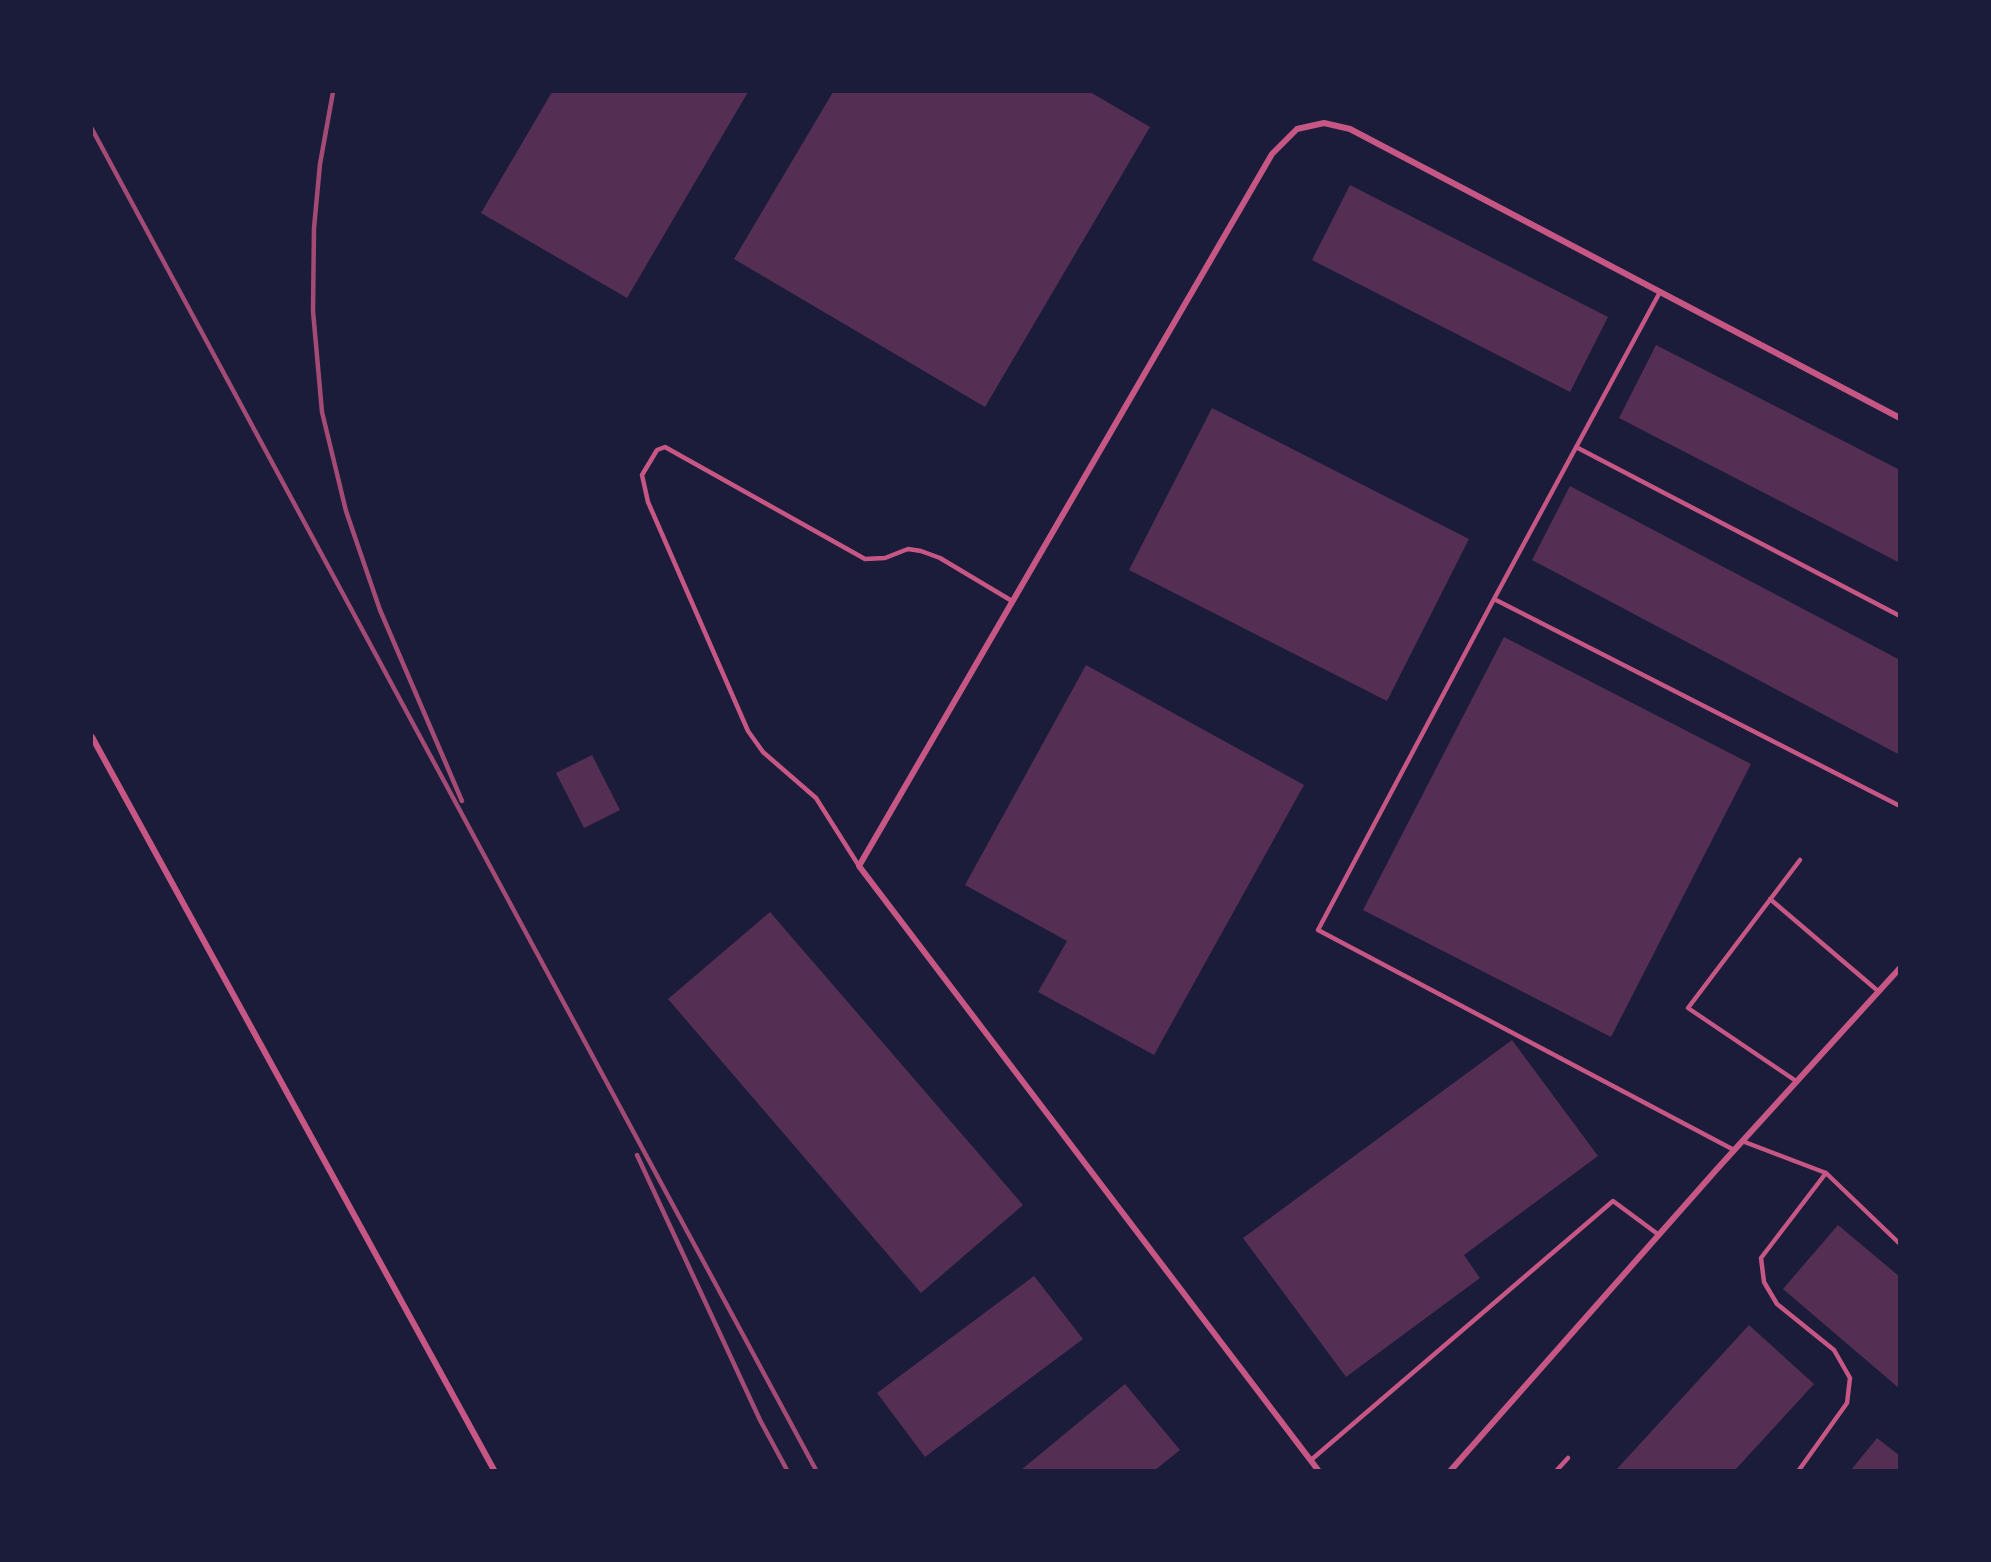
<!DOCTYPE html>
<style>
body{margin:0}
#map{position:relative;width:1991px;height:1562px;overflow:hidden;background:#1b1b3a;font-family:"Noto Sans",sans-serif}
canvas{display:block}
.frame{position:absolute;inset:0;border:93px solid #1b1b3a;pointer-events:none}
</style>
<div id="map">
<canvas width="1991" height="1562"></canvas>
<div class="frame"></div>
</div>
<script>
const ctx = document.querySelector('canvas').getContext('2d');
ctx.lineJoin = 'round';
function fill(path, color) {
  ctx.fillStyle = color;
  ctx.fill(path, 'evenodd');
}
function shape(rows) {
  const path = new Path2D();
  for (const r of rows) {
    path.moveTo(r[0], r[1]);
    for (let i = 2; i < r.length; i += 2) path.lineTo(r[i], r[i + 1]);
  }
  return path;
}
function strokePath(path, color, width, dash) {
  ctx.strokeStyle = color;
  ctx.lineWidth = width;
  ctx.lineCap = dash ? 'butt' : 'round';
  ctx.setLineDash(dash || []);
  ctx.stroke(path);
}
fill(shape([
 [552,92,748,92,627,298,481,213],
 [833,92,1090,92,1150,127,985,407,734,259],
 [1350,185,1608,317,1570,392,1312,260],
 [1656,345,1900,470,1900,563,1619,418],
 [1212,408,1469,539,1387,701,1129,570],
 [1570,486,1900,660,1900,755,1532,560],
 [1504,637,1751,764,1611,1037,1363,910],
 [1086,665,1304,785,1154,1055,1038,992,1067,941,965,885],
 [592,755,620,810,584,828,556,773],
 [770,912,1023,1205,921,1293,668,999],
 [1512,1040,1598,1156,1464,1255,1480,1278,1346,1377,1243,1238],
 [1838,1225,1900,1277,1900,1389,1783,1289],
 [1034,1276,1083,1339,925,1457,877,1393],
 [1749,1325,1814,1384,1735,1470,1616,1470],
 [1125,1384,1180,1450,1155,1470,1021,1470],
 [1877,1438,1900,1456,1900,1470,1851,1470]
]), '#542f53');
strokePath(shape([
 [1660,292,1494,599,1900,806],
 [1576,447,1900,616],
 [1494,599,1318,930,1734,1150],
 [859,866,816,798,763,752,748,731,648,502,642,475,657,450,665,447,865,559,885,558,908,549,921,551,940,558,1012,601],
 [1770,899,1878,991],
 [1796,1081,1688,1008,1800,860],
 [1742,1141,1826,1173,1900,1244],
 [1311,1460,1613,1201,1659,1235],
 [1557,1470,1568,1458],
 [1799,1470,1847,1403,1850,1378,1834,1350,1777,1304,1764,1282,1761,1258,1826,1173]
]), '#c65784', 4.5);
strokePath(shape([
 [92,737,494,1470],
 [1318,1470,859,866,1272,154,1297,129,1324,123,1350,129,1900,418],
 [1451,1470,1717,1169,1900,968]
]), '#c65784', 6);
strokePath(shape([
 [333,92,320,164,314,228,313,311,322,412,346,511,380,610,462,801],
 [92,129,816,1470],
 [637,1155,760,1420,787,1470]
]), '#a44b75', 4.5);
</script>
